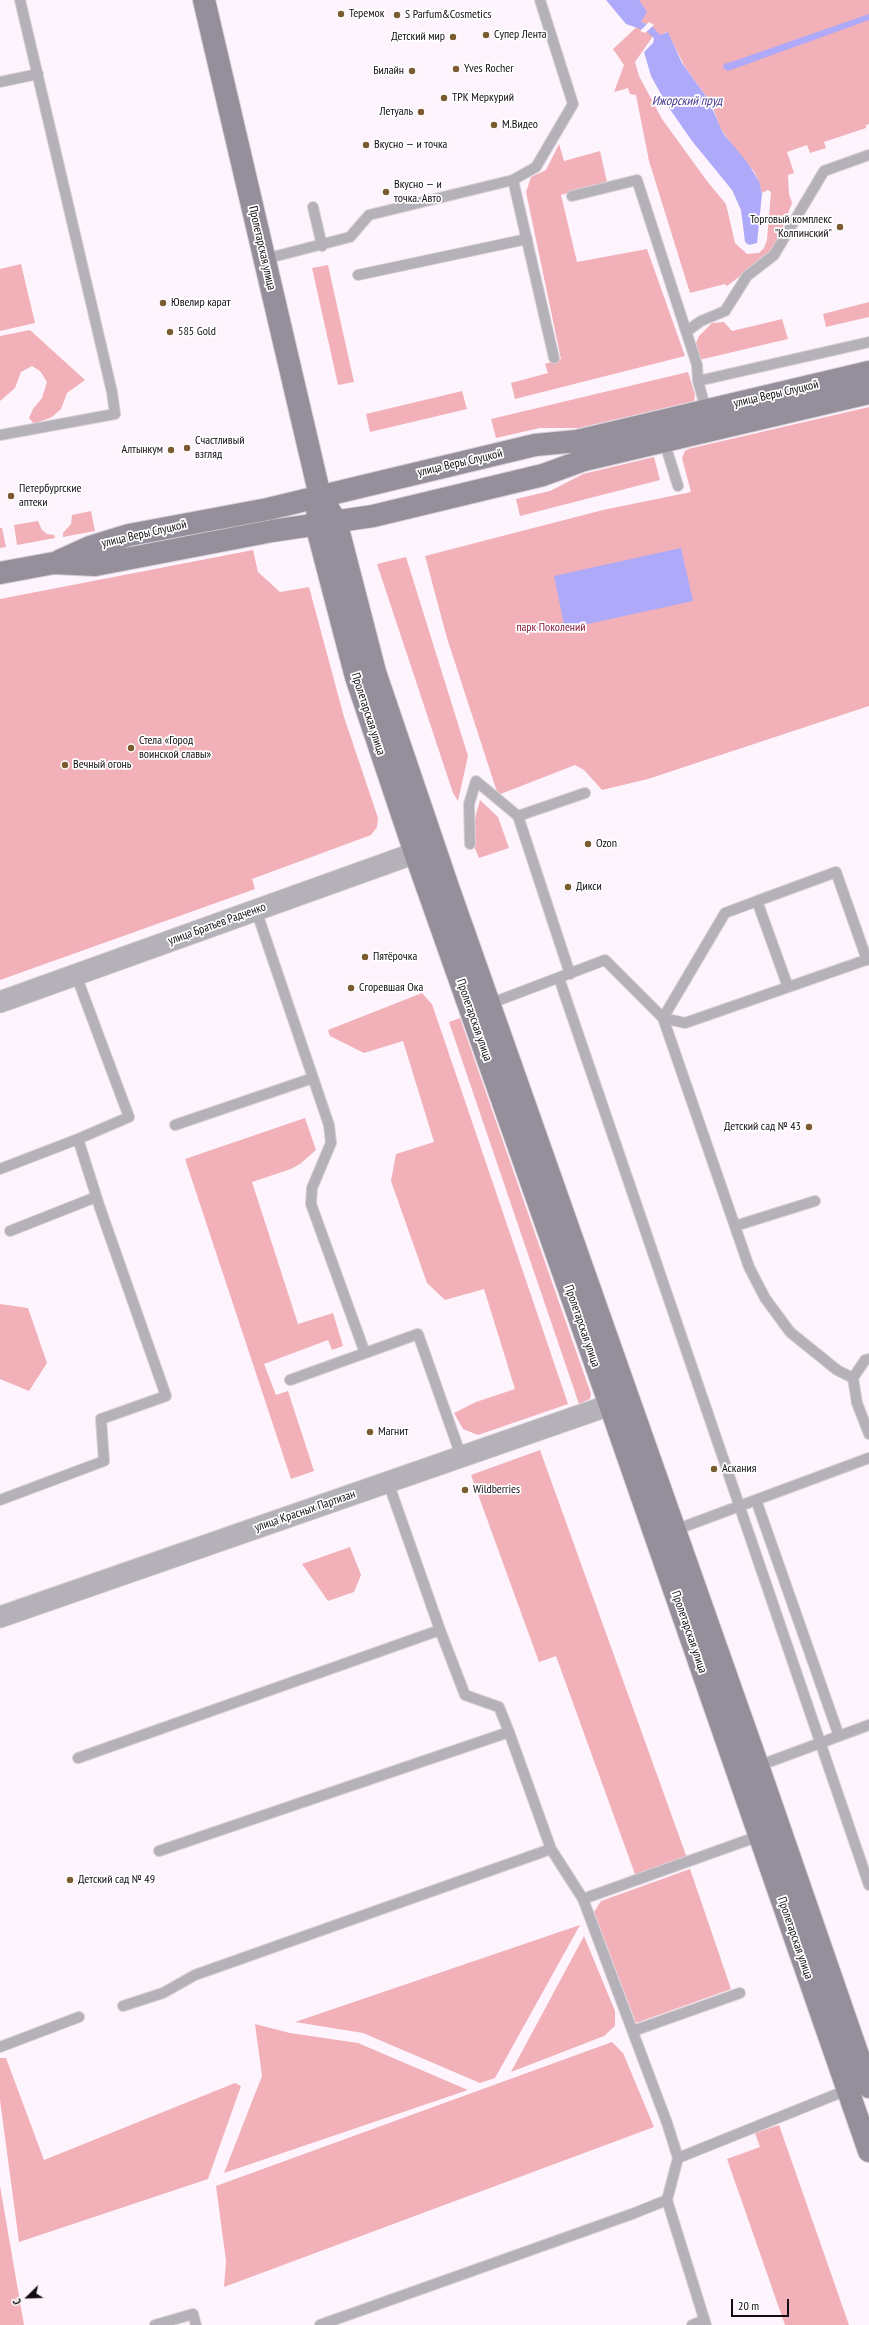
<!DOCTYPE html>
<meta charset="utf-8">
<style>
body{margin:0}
#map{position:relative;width:869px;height:2325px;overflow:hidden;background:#fef4fd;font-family:"PT Sans Narrow",sans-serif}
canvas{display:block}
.north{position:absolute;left:8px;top:2277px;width:40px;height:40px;-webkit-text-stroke:3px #fff;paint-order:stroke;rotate:247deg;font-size:11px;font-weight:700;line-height:16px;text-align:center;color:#120d12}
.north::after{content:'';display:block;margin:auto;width:14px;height:18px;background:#120d12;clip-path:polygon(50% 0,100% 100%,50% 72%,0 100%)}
.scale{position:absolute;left:731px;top:2299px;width:58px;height:18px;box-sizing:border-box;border:2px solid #120d12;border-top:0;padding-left:5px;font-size:12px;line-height:14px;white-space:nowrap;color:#120d12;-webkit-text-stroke:3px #fff;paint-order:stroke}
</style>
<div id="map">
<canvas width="869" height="2325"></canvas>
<div class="north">С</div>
<div class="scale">20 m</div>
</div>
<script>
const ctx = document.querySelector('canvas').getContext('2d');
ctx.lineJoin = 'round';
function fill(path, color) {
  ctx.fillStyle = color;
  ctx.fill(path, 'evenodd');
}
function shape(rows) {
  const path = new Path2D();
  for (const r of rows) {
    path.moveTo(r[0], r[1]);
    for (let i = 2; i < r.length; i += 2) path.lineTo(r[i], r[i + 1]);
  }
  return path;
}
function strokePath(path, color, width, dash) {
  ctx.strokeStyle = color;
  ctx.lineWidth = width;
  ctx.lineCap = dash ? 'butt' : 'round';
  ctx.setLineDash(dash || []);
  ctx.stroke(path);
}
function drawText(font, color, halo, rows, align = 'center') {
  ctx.font = font + ' "PT Sans Narrow",sans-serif';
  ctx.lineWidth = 3.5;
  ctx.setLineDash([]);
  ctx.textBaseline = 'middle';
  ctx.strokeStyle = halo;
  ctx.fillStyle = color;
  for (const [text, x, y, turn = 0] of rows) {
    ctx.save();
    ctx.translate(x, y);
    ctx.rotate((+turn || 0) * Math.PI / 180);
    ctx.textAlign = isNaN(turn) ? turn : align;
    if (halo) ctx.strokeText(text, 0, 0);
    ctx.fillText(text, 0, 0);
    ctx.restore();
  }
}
fill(shape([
 [637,0,869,0,869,124,866,125,866,128,824,142,826,148,810,153,807,145,787,152,794,173,788,175,789,194,792,203,774,250,727,286,725,284,690,293,649,161,636,95,630,94,628,88,614,92,624,65,613,49,641,23,641,19,646,14],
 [656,32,660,36,666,32,669,35,685,67,708,99,722,97,718,105,713,108,720,128,747,165,753,170,758,179,762,193,768,190,771,192,767,240,764,248,759,253,747,254,735,243,726,204,707,181,662,119,639,76,635,62],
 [559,144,564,161,600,151,607,182,561,195,577,262,647,249,685,356,515,399,511,383,548,373,545,364,561,359,526,192,531,177,546,170],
 [21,264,35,323,0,331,0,269],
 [328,265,354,382,338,385,312,268],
 [869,302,869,317,826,327,823,314],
 [782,319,788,339,699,360,696,343,699,336,712,323,724,322,732,331],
 [30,330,85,380,67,393,61,409,52,417,34,424,29,418,33,409,42,398,47,382,40,371,32,366,21,372,15,388,0,401,0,336],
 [688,372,695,395,694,401,579,428,540,428,496,438,491,419],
 [462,391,467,409,370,432,366,414],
 [869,407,869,706,648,779,602,790,584,770,575,765,498,795,447,638,425,556,603,510,691,492,682,458,685,451,688,449],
 [654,457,660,480,520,516,516,499,550,491,583,474],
 [91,511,95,531,63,537,63,533,71,524,72,515],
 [38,521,42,530,47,534,54,535,55,538,17,545,14,525],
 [0,528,2,528,6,547,0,548],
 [253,550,258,572,280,592,309,587,344,717,378,818,377,827,371,835,252,879,255,889,0,980,0,599],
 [406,557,468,756,458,801,453,793,377,564],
 [480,800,498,817,509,848,479,858,474,846,473,826],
 [422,993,432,1004,568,1404,478,1435,463,1429,454,1413,476,1402,515,1389,484,1289,445,1300,427,1283,391,1181,396,1154,434,1142,403,1041,364,1053,330,1036,328,1030],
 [460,1018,591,1394,590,1399,579,1404,449,1022],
 [305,1118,316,1150,300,1164,291,1169,252,1182,298,1324,333,1313,343,1346,332,1350,328,1340,264,1364,276,1395,288,1391,314,1471,291,1479,185,1159],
 [0,1304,28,1308,47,1363,29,1391,0,1379],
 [540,1450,687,1858,636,1877,556,1656,539,1662,471,1475],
 [350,1547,361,1575,354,1592,328,1601,302,1564],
 [690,1869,731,1989,636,2023,594,1912,601,1901],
 [580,1925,495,2078,480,2083,363,2033,295,2022],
 [584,1936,615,2011,615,2026,604,2036,511,2072],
 [255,2024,290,2033,358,2043,468,2090,224,2173,262,2076],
 [612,2042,623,2053,654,2127,224,2287,226,2261,216,2186],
 [0,2058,6,2058,44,2160,235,2083,241,2086,208,2179,19,2242,0,2100],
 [779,2125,849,2325,785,2325,727,2159,760,2147,755,2133],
 [0,2186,24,2325,0,2325]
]), '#f2b1b9');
fill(shape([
 [606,0,639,0,647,12,641,22,652,26,660,35,668,32,682,63,708,99,723,133,747,162,759,181,762,194,757,243,749,245,745,242,741,210,732,190,692,141,667,105,651,76,644,52,653,43,654,38,646,31,626,24],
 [869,14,869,20,728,71,723,68,724,64,734,61],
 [681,548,693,601,565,629,554,576]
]), '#aea9f8');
fill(shape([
 [649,22,654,25,645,33,640,31]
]), '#fef4fd');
const lane = shape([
 [0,82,38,74],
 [513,180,554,358],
 [572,196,637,180,697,365,698,381,706,410],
 [313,207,322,246],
 [265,259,350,237,369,215,513,180,536,167,573,104,540,0],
 [358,275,527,239],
 [687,331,701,321,725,311,747,276,774,255,824,171,869,155],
 [698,381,869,342],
 [0,435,115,414,112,392,20,0],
 [664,441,678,486],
 [518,816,585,793],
 [470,844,469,804,476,781,518,816,570,974],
 [757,901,836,872,867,960],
 [256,910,329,1125,331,1143,312,1188,311,1204,365,1353],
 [559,978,869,1885],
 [788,987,757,901,725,913,663,1018,749,1267,765,1298,790,1332,837,1370,853,1378],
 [489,1004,605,960,663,1018,685,1023,869,959],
 [175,1125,313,1078],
 [0,1169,78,1139,129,1117,76,975],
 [735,1226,815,1201],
 [10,1231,96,1197],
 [869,1359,865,1360,853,1378,857,1403,869,1434],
 [290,1380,418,1334,461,1456],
 [0,1500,104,1461,101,1419,166,1396,100,1208,78,1139],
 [756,1500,839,1736],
 [675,1530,869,1458],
 [509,1732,551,1849,583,1899,759,1836],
 [78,1758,440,1630,388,1482],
 [758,1766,869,1725],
 [159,1851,509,1732,499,1707,465,1695,440,1630],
 [583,1899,667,2123,678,2158,667,2200],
 [123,2006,163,1993,195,1975,551,1849],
 [633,2031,740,1993],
 [0,2047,79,2017],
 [678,2158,847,2090],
 [155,2325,193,2314,196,2325],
 [320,2325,632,2214,667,2200,706,2325],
 [692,2325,704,2320]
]);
const street = shape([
 [0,1002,432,847],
 [0,1617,610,1405]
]);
const secondary = shape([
 [204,0,320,496,316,524,356,677,415,853,610,1405,869,2151],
 [320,496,336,521,375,672,448,887,758,1766,869,2087],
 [59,561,90,547,129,535,268,509,535,445,577,441,869,372],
 [0,573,54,563,95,565,272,531,373,516,543,475,584,460,869,393]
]);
strokePath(lane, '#d8cfd7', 12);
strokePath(street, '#d8cfd7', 23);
strokePath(secondary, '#d8cfd7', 24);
strokePath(lane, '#b5b1b9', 10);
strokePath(street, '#b5b1b9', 21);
strokePath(secondary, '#958f9b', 22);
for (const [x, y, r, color] of [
 [341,14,4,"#7b5c31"],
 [397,15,4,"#7b5c31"],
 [486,35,4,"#7b5c31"],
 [453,37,4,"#7b5c31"],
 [456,69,4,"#7b5c31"],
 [412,71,4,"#7b5c31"],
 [444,98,4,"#7b5c31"],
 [421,112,4,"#7b5c31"],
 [494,125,4,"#7b5c31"],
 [366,145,4,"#7b5c31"],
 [386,192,4,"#7b5c31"],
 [840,227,4,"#7b5c31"],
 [163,303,4,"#7b5c31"],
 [170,332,4,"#7b5c31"],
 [187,448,4,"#7b5c31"],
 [171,450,4,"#7b5c31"],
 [11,496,4,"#7b5c31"],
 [131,748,4,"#7b5c31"],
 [65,765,4,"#7b5c31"],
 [588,844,4,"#7b5c31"],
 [568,887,4,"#7b5c31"],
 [365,957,4,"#7b5c31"],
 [351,988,4,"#7b5c31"],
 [809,1127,4,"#7b5c31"],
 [370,1432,4,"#7b5c31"],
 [714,1469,4,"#7b5c31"],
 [465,1490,4,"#7b5c31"],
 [70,1880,4,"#7b5c31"]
]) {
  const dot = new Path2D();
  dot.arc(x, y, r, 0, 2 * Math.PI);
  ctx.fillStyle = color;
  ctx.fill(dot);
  strokePath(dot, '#fff', 1.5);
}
drawText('12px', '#120d12', '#fff', [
 ["Теремок",349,14],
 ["S Parfum&Cosmetics",405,15],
 ["Супер Лента",494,35],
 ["Детский мир",445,37,"right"],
 ["Yves Rocher",464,69],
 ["Билайн",404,71,"right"],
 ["ТРК Меркурий",452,98],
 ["Летуаль",413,112,"right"],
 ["М.Видео",502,125],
 ["Вкусно — и точка",374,145],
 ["Вкусно — и",394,185],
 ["точка. Авто",394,199],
 ["Торговый комплекс",832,220,"right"],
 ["\"Колпинский\"",832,234,"right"],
 ["Ювелир карат",171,303],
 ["585 Gold",178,332],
 ["Счастливый",195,441],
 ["взгляд",195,455],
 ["Алтынкум",163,450,"right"],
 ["Петербургские",19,489],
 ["аптеки",19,503],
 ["Стела «Город",139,741],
 ["воинской славы»",139,755],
 ["Вечный огонь",73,765],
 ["Ozon",596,844],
 ["Дикси",576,887],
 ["Пятёрочка",373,957],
 ["Сгоревшая Ока",359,988],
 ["Детский сад № 43",801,1127,"right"],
 ["Магнит",378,1432],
 ["Аскания",722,1469],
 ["Wildberries",473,1490],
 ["Детский сад № 49",78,1880]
], 'left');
drawText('12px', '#120d12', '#fff', [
 ["Пролетарская улица",262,248,77],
 ["улица Веры Слуцкой",776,394,-13],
 ["улица Веры Слуцкой",460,463,-13],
 ["улица Веры Слуцкой",144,534,-13],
 ["Пролетарская улица",368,714,72],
 ["улица Братьев Радченко",217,924,-20],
 ["Пролетарская улица",474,1020,71],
 ["Пролетарская улица",582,1326,71],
 ["улица Красных Партизан",305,1511,-19],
 ["Пролетарская улица",689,1632,71],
 ["Пролетарская улица",795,1938,71]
]);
drawText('12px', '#851a38', '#fff', [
 ["парк Поколений",551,628]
]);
drawText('italic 13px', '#44348e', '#fff', [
 ["Ижорский пруд",687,101]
]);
</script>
